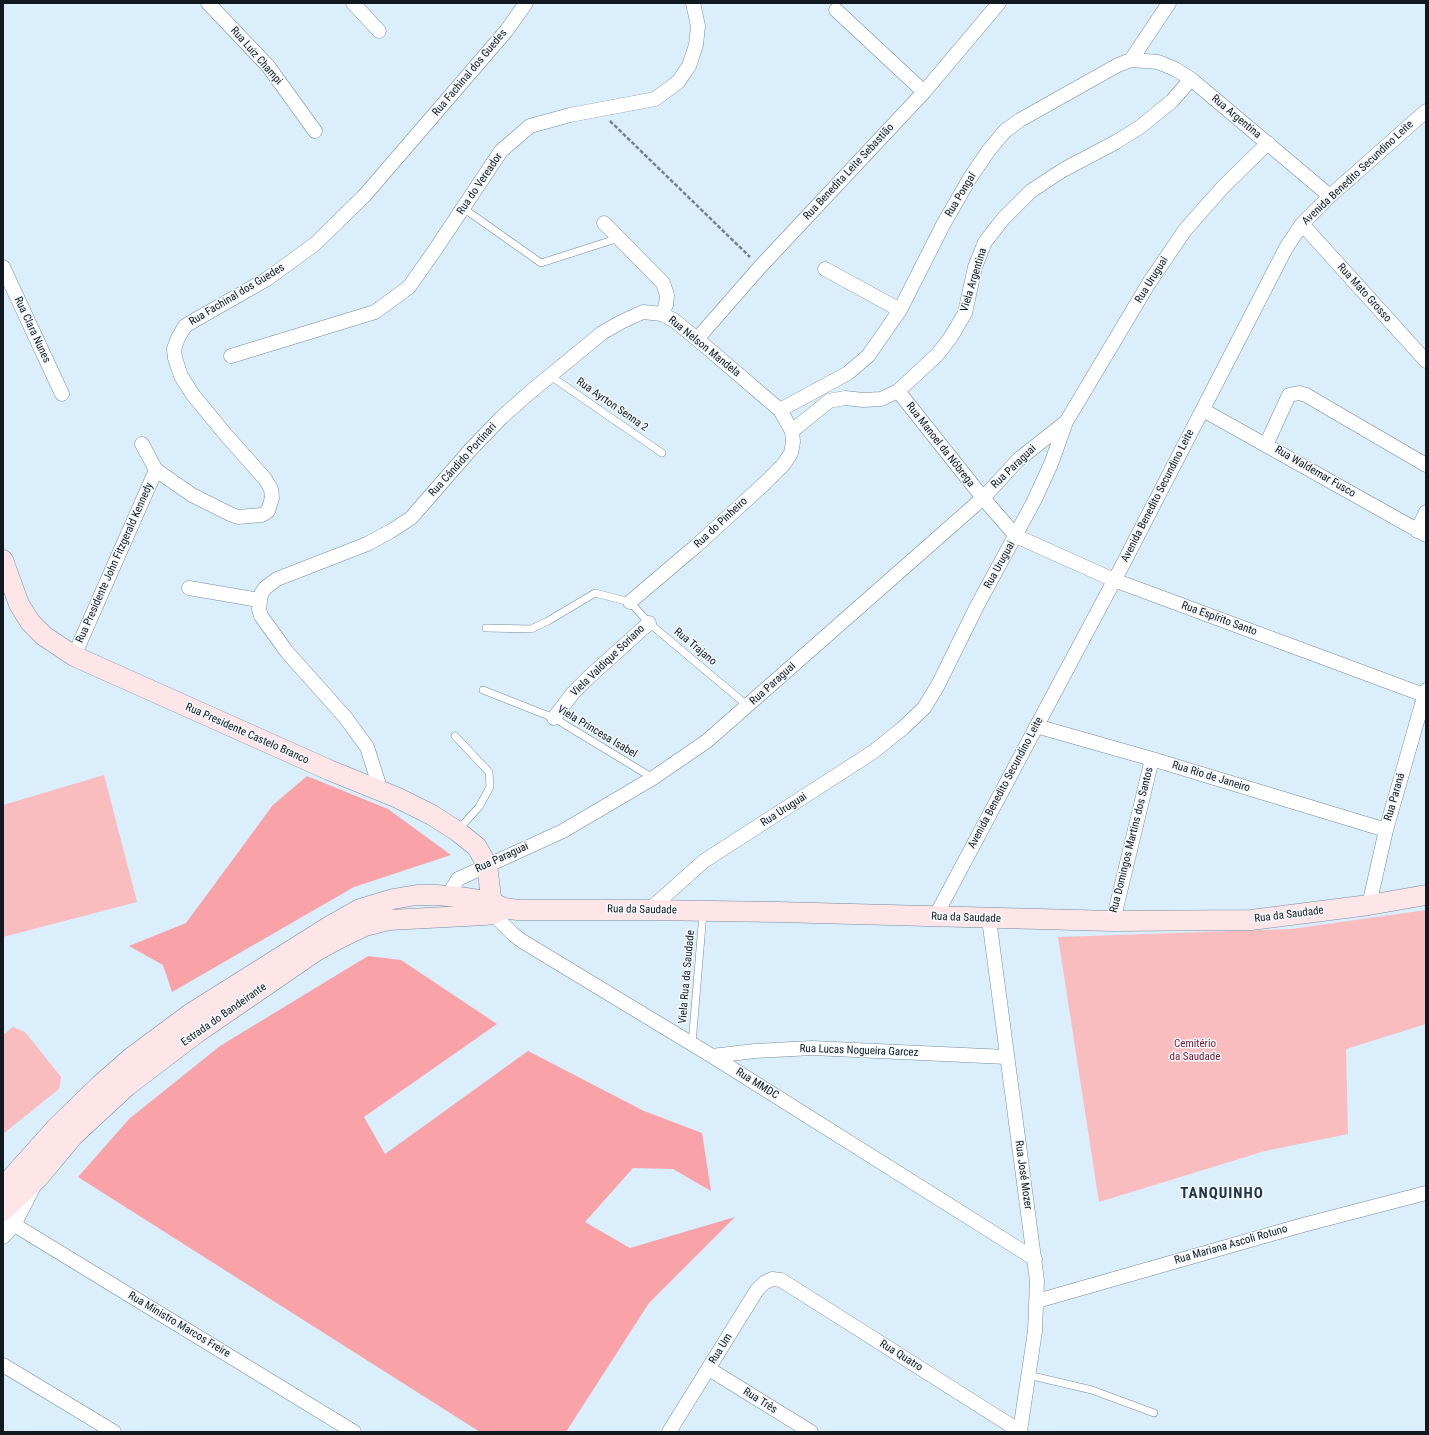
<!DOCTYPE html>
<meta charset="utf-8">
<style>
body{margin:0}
#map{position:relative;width:1429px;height:1435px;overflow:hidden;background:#dbeefc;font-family:"Roboto Condensed",sans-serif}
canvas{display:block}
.frame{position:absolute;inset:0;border:4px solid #10191f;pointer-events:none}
</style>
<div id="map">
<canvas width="1429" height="1435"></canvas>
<div class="frame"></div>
</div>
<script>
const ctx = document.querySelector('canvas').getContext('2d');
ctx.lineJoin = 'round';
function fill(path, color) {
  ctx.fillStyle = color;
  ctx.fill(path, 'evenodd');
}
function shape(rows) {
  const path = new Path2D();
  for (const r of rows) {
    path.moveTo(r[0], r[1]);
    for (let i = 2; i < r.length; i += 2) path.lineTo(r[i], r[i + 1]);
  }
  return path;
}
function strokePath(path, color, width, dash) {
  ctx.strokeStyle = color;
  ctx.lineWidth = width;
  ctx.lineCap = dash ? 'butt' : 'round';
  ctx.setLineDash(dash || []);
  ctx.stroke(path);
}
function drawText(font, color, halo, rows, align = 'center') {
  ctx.font = font + ' "Roboto Condensed",sans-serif';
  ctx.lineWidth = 3;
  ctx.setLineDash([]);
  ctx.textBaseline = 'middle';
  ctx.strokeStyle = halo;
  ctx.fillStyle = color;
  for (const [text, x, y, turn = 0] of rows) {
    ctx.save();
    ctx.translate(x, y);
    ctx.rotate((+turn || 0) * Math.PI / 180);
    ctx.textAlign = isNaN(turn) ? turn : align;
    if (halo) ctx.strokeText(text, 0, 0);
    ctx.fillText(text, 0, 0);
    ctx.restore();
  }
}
fill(shape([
 [104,775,137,902,3,937,3,805],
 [1426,910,1426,1024,1346,1049,1348,1134,1265,1151,1099,1202,1058,937,1291,929],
 [13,1027,25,1032,61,1077,59,1089,3,1134,3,1035]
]), '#f9bcbf');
fill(shape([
 [307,776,388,809,451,855,354,887,172,992,163,965,129,946,186,923,273,805],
 [368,956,401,960,497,1024,364,1117,385,1154,528,1051,644,1111,702,1133,711,1191,673,1169,633,1168,585,1222,630,1248,735,1217,649,1303,566,1432,480,1432,78,1177,129,1119,220,1046]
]), '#f9a2a8');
const lane = shape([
 [463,208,541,263,619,238],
 [549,375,662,453],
 [486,628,531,629,548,621,595,593,630,602,649,623,748,706],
 [483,690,554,718,653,778],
 [455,736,489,772,490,787,479,807,457,831],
 [692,1044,703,913],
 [1028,1375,1092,1390,1154,1413]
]);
const street = shape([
 [208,3,268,66,315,131],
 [353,3,379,31],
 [836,10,924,92],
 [1131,60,1158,62,1175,69,1191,79,1330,196],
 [604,223,663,283,667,295,666,305,662,314],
 [1302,224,1426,361],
 [3,267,62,394],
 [825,269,900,310],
 [697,339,760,267,924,92,999,3],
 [231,356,375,312,409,287,435,250,501,151,530,126,570,115,655,99,678,82,689,66,696,45,698,26,693,3],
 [898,391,983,498,1016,536,1114,580,1424,695],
 [780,410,848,373,868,356,900,310,944,223,970,178,989,150,1005,131,1020,120,1118,65,1131,60,1169,3],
 [1203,410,1426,535],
 [792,431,829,401,845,398,863,400,881,399,898,391,937,355,951,337,965,313,975,267,985,242,1003,219,1031,191,1063,170,1116,142,1140,127,1172,101,1191,79],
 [142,444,156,470,192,495,230,514,238,517,262,515,268,511,272,498,271,489,265,479,226,435,193,395,181,376,175,358,174,349,178,338,185,326,195,320,267,279,315,244,365,195,507,30,526,3],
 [1266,445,1289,395,1299,393,1306,395,1426,465],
 [1417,531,1426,512],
 [189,588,259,600],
 [74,656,156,470],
 [554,718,573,693,589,677,649,623],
 [1036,726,1152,759,1386,830],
 [381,791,367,747,345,717,287,652,261,616,259,609,261,594,265,588,277,579,367,544,391,531,411,518,472,448,502,417,529,393,602,333,621,322,643,312,662,314,675,321,697,339,780,410,792,431,793,442,791,453,784,464,764,484,696,546,630,602],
 [448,896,458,879,563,831,653,778,707,741,983,498,1018,460,1066,422],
 [1369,905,1386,830,1426,690],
 [649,910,704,861,873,752,903,728,924,708,938,685,977,606,1034,501,1051,464,1066,422,1149,283,1185,230,1223,187,1268,143],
 [493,914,513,934,522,941,712,1056,1035,1259],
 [935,917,1123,564,1286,248,1302,224,1330,196,1426,111],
 [989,919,1037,1281,1035,1331,1020,1431],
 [1113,921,1152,759],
 [712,1056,755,1051,812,1048,1007,1057],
 [3,1218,354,1432],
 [3,1237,14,1225,33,1188],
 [1037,1301,1303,1225,1426,1193],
 [3,1365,114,1432],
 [709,1369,811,1432],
 [669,1432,757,1290,764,1283,772,1279,781,1280,1021,1432]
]);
const secondary = shape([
 [3,560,19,604,30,622,44,636,74,656,329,770,398,798,432,815,457,831,477,847,487,865,493,914],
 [3,1187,56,1128,100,1085,132,1057,190,1014,330,926,360,909,393,899,417,895,436,895,459,897,486,901,491,902,504,908,518,910,649,910,778,912,1113,921,1251,920,1369,905,1426,895],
 [3,1211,38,1178,73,1136,127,1086,198,1032,316,951,340,938,365,926,389,920,485,915,493,914,504,908]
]);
strokePath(lane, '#768c9c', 8);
strokePath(street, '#768c9c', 15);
strokePath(secondary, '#768c9c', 21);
strokePath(shape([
 [610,121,750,257]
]), '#74828c', 2.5, [4, 2]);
strokePath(lane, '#fff', 7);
strokePath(street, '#fff', 14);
strokePath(secondary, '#fee5e7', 20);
drawText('11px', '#10191f', '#f4f9fd', [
 ["Rua Luiz Champi",256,56,49],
 ["Rua Fachinal dos Guedes",470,73,-50],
 ["Rua Argentina",1236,117,40],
 ["Rua Benedita Leite Sebastião",849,172,-47],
 ["Avenida Benedito Secundino Leite",1358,173,-43],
 ["Rua do Vereador",480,184,-56],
 ["Rua Pongaí",961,195,-59],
 ["Viela Argentina",974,280,-73],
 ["Rua Uruguai",1152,280,-58],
 ["Rua Mato Grosso",1364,293,48],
 ["Rua Fachinal dos Guedes",237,295,-31],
 ["Rua Clara Nunes",32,330,65],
 ["Rua Nelson Mandela",704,347,39],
 ["Rua Ayrton Senna 2",612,405,35],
 ["Rua Manoel da Nóbrega",940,445,52],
 ["Rua Cândido Portinari",463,460,-48],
 ["Rua Paraguai",1014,467,-44],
 ["Rua Waldemar Fusco",1315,472,30],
 ["Avenida Benedito Secundino Leite",1158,496,-63],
 ["Rua do Pinheiro",721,523,-43],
 ["Rua Presidente John Fitzgerald Kennedy",115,563,-66],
 ["Rua Uruguai",1000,565,-61],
 ["Rua Espírito Santo",1219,619,20],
 ["Rua Trajano",695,647,40],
 ["Viela Valdique Soriano",608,661,-44],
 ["Rua Paraguai",773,684,-42],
 ["Viela Princesa Isabel",597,732,31],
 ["Rua Presidente Castelo Branco",247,734,24],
 ["Rua Rio de Janeiro",1211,777,17],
 ["Avenida Benedito Secundino Leite",1006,783,-62],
 ["Rua Paraná",1395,797,-74],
 ["Rua Uruguai",784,810,-33],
 ["Rua Domingos Martins dos Santos",1132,840,-76],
 ["Rua Paraguai",502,858,-25],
 ["Rua da Saudade",642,910,1],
 ["Rua da Saudade",1289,915,-7],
 ["Rua da Saudade",966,918,2],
 ["Viela Rua da Saudade",687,977,-85],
 ["Estrada do Bandeirante",224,1015,-35],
 ["Rua Lucas Nogueira Garcez",859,1051,2],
 ["Rua MMDC",757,1084,32],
 ["Rua José Mozer",1023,1175,82],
 ["Rua Mariana Ascoli Rotuno",1231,1245,-16],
 ["Rua Ministro Marcos Freire",179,1325,31],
 ["Rua Um",721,1349,-58],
 ["Rua Quatro",901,1356,32],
 ["Rua Três",760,1401,32]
]);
drawText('11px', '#79132a', '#f4f9fd', [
 ["Cemitério",1195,1044],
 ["da Saudade",1195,1057]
]);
ctx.letterSpacing = '1px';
drawText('bold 15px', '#223644', '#f4f9fd', [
 ["TANQUINHO",1222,1194]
]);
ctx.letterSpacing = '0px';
</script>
